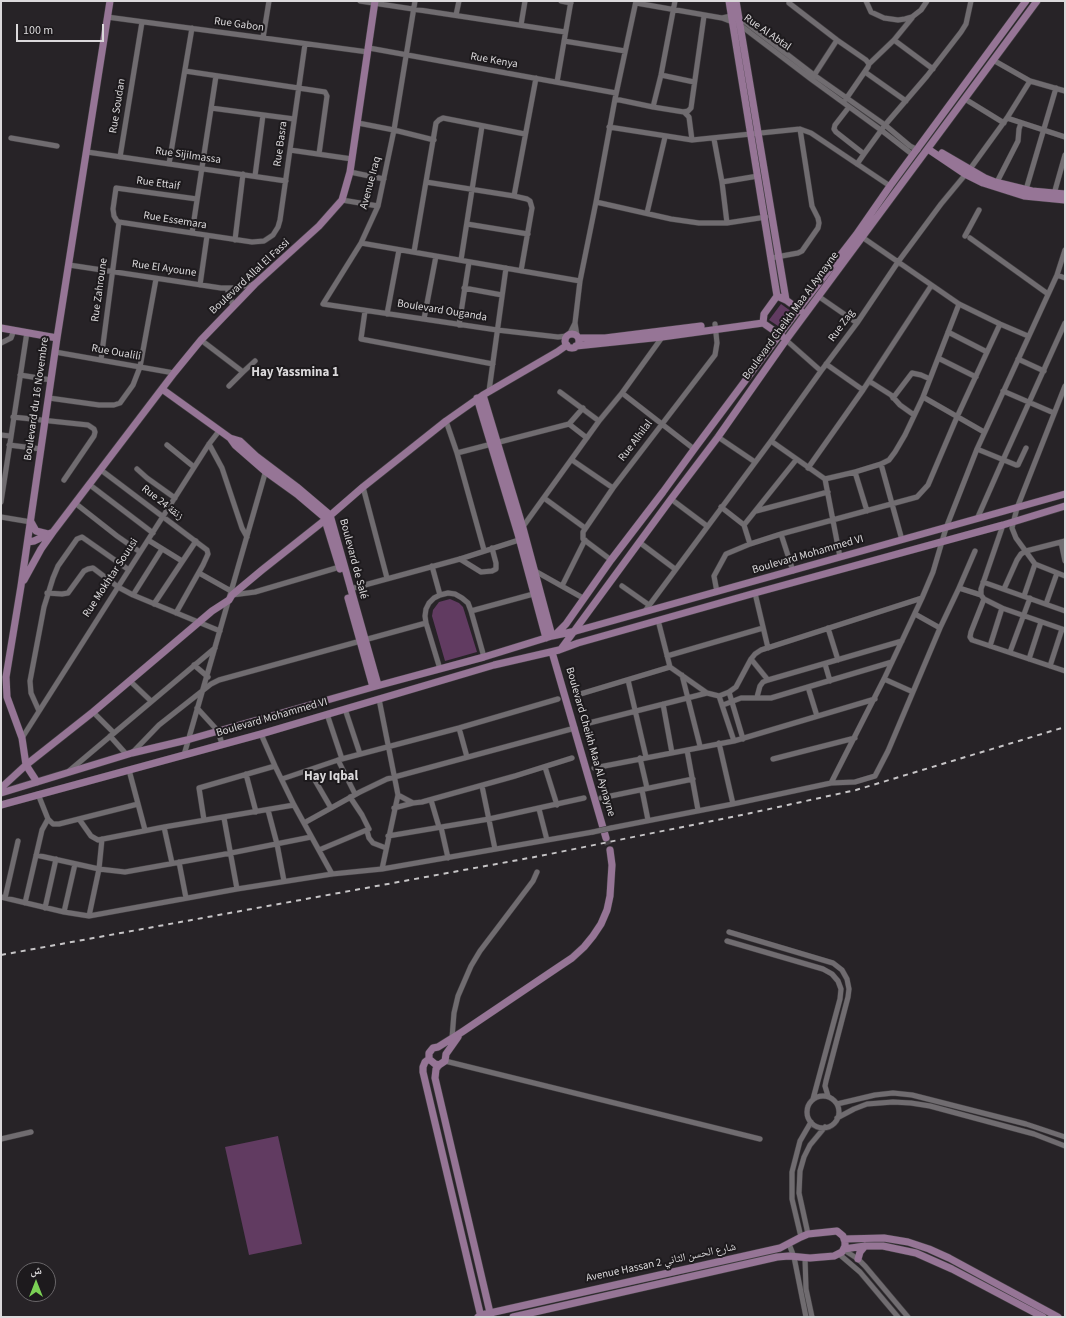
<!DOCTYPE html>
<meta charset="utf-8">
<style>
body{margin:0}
#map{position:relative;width:1066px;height:1318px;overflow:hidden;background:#272327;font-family:"Source Sans 3","Noto Naskh Arabic",sans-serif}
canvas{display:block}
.frame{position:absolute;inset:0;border:2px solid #dbd9db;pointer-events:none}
.north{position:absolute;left:16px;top:1262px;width:40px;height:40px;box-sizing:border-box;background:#1d1a1d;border:1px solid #696669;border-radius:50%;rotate:0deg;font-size:11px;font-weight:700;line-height:16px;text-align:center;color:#dbd9db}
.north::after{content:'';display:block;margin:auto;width:14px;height:18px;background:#7bd155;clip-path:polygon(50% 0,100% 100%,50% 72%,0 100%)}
.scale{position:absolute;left:16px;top:24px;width:88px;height:18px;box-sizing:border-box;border:2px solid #dbd9db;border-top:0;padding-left:5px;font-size:12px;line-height:14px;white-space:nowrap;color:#dbd9db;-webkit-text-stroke:3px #1d1a1d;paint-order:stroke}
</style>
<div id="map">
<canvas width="1066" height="1318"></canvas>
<div class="frame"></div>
<div class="north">ش</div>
<div class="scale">100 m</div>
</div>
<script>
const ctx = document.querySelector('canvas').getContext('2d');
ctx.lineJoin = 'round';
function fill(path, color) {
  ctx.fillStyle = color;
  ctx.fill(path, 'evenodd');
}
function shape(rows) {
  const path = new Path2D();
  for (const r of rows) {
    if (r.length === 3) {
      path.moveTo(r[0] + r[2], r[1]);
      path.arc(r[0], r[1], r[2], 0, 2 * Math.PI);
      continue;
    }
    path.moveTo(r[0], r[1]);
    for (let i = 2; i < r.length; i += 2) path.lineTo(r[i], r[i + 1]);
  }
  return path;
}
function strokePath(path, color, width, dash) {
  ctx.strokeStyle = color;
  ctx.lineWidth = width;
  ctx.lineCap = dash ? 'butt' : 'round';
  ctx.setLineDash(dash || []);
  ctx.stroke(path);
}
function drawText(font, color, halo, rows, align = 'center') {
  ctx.font = font + ' "Source Sans 3","Noto Naskh Arabic",sans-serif';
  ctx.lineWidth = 4;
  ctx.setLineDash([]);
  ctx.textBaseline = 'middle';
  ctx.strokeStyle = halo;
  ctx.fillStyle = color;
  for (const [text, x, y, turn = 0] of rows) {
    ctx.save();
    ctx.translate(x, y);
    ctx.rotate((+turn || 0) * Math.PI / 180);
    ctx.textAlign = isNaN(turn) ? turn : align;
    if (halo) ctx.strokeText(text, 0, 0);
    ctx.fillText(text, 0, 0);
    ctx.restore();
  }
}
fill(shape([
 [781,304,792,312,781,328,769,320],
 [450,599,459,603,463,607,477,652,445,661,432,616,433,610,439,602],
 [278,1136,302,1244,249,1255,225,1147]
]), '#613b61');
strokePath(shape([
 [606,838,610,850]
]), '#423e42', 7, [7, 3.5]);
const street = shape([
 [360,1,565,32],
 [415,1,394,130,378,206,361,243,323,304,497,330,558,337,567,336],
 [561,1,571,3],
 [866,1,871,12,884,18,898,20,905,19,912,17,921,10,927,1],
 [636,3,722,18,740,25,811,79,881,130,913,155],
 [789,3,837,40,866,60,869,64,868,67,846,99],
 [456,15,459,1],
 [107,17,368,52],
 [722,18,731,16,745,22,814,75,885,125,910,146,918,150],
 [521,25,525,1],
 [263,38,269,1],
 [894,40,933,69],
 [564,41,625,51],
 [369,48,616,93],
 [993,60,1030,81],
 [869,64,894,40,912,18],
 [185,71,325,92,327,96,319,154],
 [865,72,906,101],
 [661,75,694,82],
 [813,77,837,40],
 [557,82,571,1],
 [615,99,653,107,684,112,688,111,691,108,704,16],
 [965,99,1004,123],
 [653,107,661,75,675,1],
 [849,107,835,125,834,129,836,132,864,154,885,125,927,76,961,32,966,24,971,1],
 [211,108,294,119],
 [684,112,689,117,692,140],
 [1007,118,1065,137],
 [358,123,394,130,434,140],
 [609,127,692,140,800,129,811,133,890,186],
 [11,138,57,146],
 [714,139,722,182,727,223],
 [290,150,352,159],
 [87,152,286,181],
 [120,157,142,22],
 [169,164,192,28],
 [857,164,864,154],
 [350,172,384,179],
 [255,176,263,115],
 [426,182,514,196,527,199,530,201,532,208,521,271],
 [722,182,758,176],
 [997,182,1018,141,1019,129,1021,123],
 [1025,193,1056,88],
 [1054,194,1065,155],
 [514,196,536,78],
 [197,199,116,188,113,209,114,216,117,221,119,222,252,242,264,241,273,235,278,227,280,220,305,44],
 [342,200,378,206],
 [596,202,671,219,699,223,727,223,766,217],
 [647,213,665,137],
 [467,224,528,234],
 [192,233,216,76],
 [965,236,979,210],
 [862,237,959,304,1000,324,1028,336],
 [970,238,1048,294],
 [235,240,243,174],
 [361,243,580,281],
 [414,252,436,123,439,120,443,118,525,134],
 [771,258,798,253,802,251,818,228,819,223,818,218,812,206,800,129],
 [461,260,482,126],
 [69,265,221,288,235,288,254,284],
 [1057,275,1065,278],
 [200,285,207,236],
 [227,288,233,306],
 [464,288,502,295],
 [818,296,857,323],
 [365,311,361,339,493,364],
 [387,314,399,250],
 [424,319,436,256],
 [459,325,469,262],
 [948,332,987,352],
 [569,335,575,323],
 [577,336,575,323,580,281,596,202,615,99,636,1],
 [201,340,243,372,229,386],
 [786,340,821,371],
 [1,343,11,338,14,330],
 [55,352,174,373],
 [938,358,976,377],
 [1018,359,1044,371],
 [101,360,119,222],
 [826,364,863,390],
 [243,372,255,361],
 [20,375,51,380],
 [869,381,891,395,900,405,914,415],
 [1065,386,1017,508,1012,528,1016,538,1035,564,1065,576],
 [489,391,506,268],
 [1003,391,1054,413],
 [560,392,599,421],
 [622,393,694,449],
 [923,397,984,432],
 [49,398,99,405,114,405,120,403,133,385,140,367,156,279],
 [893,398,912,373,921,375,930,379],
 [13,417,88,425,94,429,95,432,94,436,64,480],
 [446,421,457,453,484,550],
 [569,424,583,408],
 [1,435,10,436],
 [718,437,755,462],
 [771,441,825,479,855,472,881,464,889,460,895,452,905,435,923,397,959,304],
 [209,444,222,468,242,528,247,537],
 [9,445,41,449],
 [167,445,194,467],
 [977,449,1016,465,1018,465,1026,448],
 [457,453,569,424,587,438],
 [572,460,613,488],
 [796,460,744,525,750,544,781,534,917,497,928,485,957,417,1000,324],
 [881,464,902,540],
 [808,468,863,390,931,286],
 [137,469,147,478,175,498],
 [101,470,207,550,208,554,203,565,176,613],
 [855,472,867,511],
 [825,479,840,557],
 [90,485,153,533],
 [363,487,387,578],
 [544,498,585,528],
 [671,499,707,526],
 [1,502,27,332],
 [75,503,117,536,140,552],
 [721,507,744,525],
 [756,511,828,492],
 [1,517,31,522],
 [977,519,1003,460,1065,323],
 [1003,525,981,589,981,595,984,599,1002,608,1065,630],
 [522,528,599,421,622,393,663,336],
 [781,534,793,571],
 [148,540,182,561],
 [639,542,675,569],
 [1061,542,1065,561],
 [460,559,481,572,492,571,496,569,496,563,492,548],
 [611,560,583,539,583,532,613,488,715,355,717,343,715,324],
 [432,566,440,595],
 [535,571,583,598],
 [199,573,231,591],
 [983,582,1065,611],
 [562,586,585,540],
 [622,586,649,605],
 [959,588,975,551],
 [350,589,460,559,522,539],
 [1004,589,1017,560,1021,554,1026,551,1065,541],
 [717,592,714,576,726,554,750,544],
 [47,593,62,594,68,593,84,571,88,569,93,568,118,587,133,595,220,631],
 [755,593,768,648],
 [133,595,162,549],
 [232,595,255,592,343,566],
 [1024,596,1035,564],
 [984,599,971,632,970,637,972,640,1065,671],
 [154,604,196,541],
 [1046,604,1057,573],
 [471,611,537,593],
 [645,611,771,441,821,371,857,323,898,262,941,204,970,169,1007,118,1030,81,1065,91],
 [915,614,940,628],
 [658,620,670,667,707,693,719,696,729,692,736,687,751,659,755,654,761,650,922,598],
 [828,628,838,660],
 [990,646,1002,608],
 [1010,652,1030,598],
 [667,656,763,628],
 [751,659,768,680],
 [1029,659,1041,622],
 [825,664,830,681],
 [194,665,208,677],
 [1050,666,1062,629],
 [440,669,426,623,425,616,426,609,429,603,434,598,440,595,448,593,455,594,462,598,468,603,471,611,484,657],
 [682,675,700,746],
 [884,679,913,692],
 [628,680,646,757],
 [130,681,151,701],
 [808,687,817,716],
 [729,692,743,739],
 [577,695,670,667],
 [719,696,734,741],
 [757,697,760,686,763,682,768,680,902,641],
 [379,699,398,795,382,869],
 [663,704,672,753],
 [723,705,741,698,771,698,892,662],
 [197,708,218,731,222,744],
 [345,709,360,754],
 [39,711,31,693,30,681,44,607,53,578,58,566,77,539,82,537,129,570],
 [93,712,114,733],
 [327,714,342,759],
 [589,723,707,693],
 [459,728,467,757],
 [261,734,275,766,294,805,332,874],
 [110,736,127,755],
 [22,738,209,444,219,431],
 [719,743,733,804],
 [687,750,698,810],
 [133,752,159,725,211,684,219,680,426,623],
 [184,755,266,470],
 [640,758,647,788],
 [773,759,855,738],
 [338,760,355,794],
 [545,767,557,805],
 [594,768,734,741,875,699],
 [129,770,145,830],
 [309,770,331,808],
 [69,771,215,648],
 [246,774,256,812],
 [282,779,338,760,459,728,558,699],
 [831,783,884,679,922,598,933,572,946,528,977,449,1057,275,1065,250],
 [482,786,495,849],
 [642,790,648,820],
 [38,794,48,819,53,824,59,824,138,804],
 [398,795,413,803,422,802,515,776,572,758],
 [601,798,693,779],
 [431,800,439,827],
 [394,808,413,803],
 [539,809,547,840],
 [268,810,277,844,284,881],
 [224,818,237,889],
 [79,819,91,836,98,840,164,827,294,805],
 [204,820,199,788,275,766],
 [304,823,360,792,387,779,575,728],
 [164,827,172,863],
 [441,827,448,858],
 [611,828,733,804,831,783,855,782,875,776,888,751,940,628,959,588,981,595],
 [367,831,369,838,373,843,386,848],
 [388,836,489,819,584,798],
 [319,850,369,829,362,815,350,797],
 [36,855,99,869,125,872,231,853,311,837],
 [179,862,186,898],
 [1,897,64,912,89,916,237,889,332,874,382,869,593,832],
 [5,898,18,841],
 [25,903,42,830,48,819],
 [45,908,56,859],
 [64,912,75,864],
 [89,916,99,869,102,839],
 [729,932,833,963,842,970,847,979,849,989,848,997,826,1081,825,1086,828,1096],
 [727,941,823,969,832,974,838,981,841,989,840,999,813,1099],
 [452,1038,454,1013,458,996,471,966,480,951,527,889,533,881,537,872],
 [445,1061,760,1139],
 [823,1112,16],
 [837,1104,875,1095,893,1093,912,1095,1026,1124,1065,1137],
 [837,1118,854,1109,867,1104,893,1102,911,1103,930,1106,1034,1134,1065,1146],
 [1,1139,31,1132],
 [808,1234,799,1193,800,1171,804,1157,810,1145,825,1127],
 [801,1237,792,1199,792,1172,800,1141,811,1122],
 [789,1244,794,1257,806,1317],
 [844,1250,858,1259,865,1266,908,1317],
 [839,1254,860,1272,898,1317],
 [805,1258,806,1289,812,1317]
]);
const secondary = shape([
 [729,1,777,296],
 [736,1,786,300],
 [928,149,965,174,983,183,1024,196,1065,200],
 [942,153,985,178,995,182,1032,191,1065,194],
 [1,328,57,338],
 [572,341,7],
 [783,337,763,323,764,314,777,296,786,300,801,311],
 [579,338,605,338,701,326],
 [576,346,662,337,763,323],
 [162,389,230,438,240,441,256,456,297,487,330,515,378,685],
 [483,395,523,528,552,636],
 [477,398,518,534,546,638],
 [230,438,235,445,266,472,298,495,324,517,340,569],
 [31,522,36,531,48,534],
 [28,542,34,541,51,533],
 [24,580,41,549,53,532,174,373,201,340,255,284,319,226,342,200,350,172,375,1],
 [348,598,373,687],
 [555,635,566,624,611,560,663,492,695,448,798,310,856,235,890,186,1026,1],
 [561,649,671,499,718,437,786,340,1037,1],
 [552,652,606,838],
 [37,782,26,765,93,712,212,611,229,600,232,595,262,570,325,520,363,487,446,421,483,395,557,352,567,345],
 [1,788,26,765,22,738,7,697,6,677,21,586,57,338,110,1],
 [1,793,132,753,187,740,373,687,484,657,552,636,576,631,1065,494],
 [1,805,261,734,494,665,559,650,578,643,755,593,1003,525,1065,506],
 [458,1037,446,1054,445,1061,439,1065,436,1069,435,1078,491,1317],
 [429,1059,425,1062,423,1067,423,1072,481,1317],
 [439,1065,435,1064,429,1059,429,1053,433,1048,438,1047,462,1032,560,966,572,958,584,947,593,936,601,924,607,910,610,896,612,865,610,850],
 [844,1239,884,1238,908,1242,929,1249,949,1258,1058,1317],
 [844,1249,865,1246,883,1246,916,1253,952,1269,1043,1317],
 [858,1259,860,1252,865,1246],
 [478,1317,481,1315,490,1313,780,1248,801,1237,808,1234,837,1231,843,1236,845,1242,845,1246,842,1252,834,1256,810,1258,789,1256,777,1257,513,1317]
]);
strokePath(street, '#413e41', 6);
strokePath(secondary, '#413e41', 8);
strokePath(street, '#706c70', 5);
strokePath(secondary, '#967596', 7);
strokePath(shape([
 [1,955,540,856,751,813,856,790,1065,727]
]), '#c6c4c6', 2, [5, 5]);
const streetBridge = shape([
 [593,832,611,828]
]);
strokePath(streetBridge, '#413e41', 6, []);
strokePath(streetBridge, '#706c70', 5);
drawText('11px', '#dbd9db', '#1d1a1d', [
 ["Rue Gabon",239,25,8],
 ["Rue Al Abtal",767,33,35],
 ["Rue Kenya",494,61,10],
 ["Rue Soudan",118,106,-81],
 ["Rue Basra",281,144,-82],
 ["Rue Sijilmassa",188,156,8],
 ["Avenue Iraq",371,183,-75],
 ["Rue Ettaif",158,184,8],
 ["Rue Essemara",175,221,9],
 ["Rue El Ayoune",164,269,8],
 ["Boulevard Allal El Fassi",250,277,-43],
 ["Rue Zahroune",100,290,-82],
 ["Boulevard Ouganda",442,311,9],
 ["Boulevard Cheikh Maa Al Aynayne",791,316,-54],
 ["Rue Zag",842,326,-54],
 ["Rue Oualili",116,353,10],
 ["Boulevard du 16 Novembre",37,399,-82],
 ["Rue Alhilal",636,441,-53],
 ["Rue 24 زنقة",162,503,38],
 ["Boulevard Mohammed VI",808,555,-16],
 ["Boulevard de Salé",353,559,75],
 ["Rue Mokhtar Souusi",111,578,-57],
 ["Boulevard Mohammed VI",272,718,-16],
 ["Boulevard Cheikh Maa Al Aynayne",590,742,74],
 ["Avenue Hassan 2 شارع الحسن الثاني",661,1263,-12]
]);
drawText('bold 13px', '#dbd9db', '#1d1a1d', [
 ["Hay Yassmina 1",295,373],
 ["Hay Iqbal",331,777]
]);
</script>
